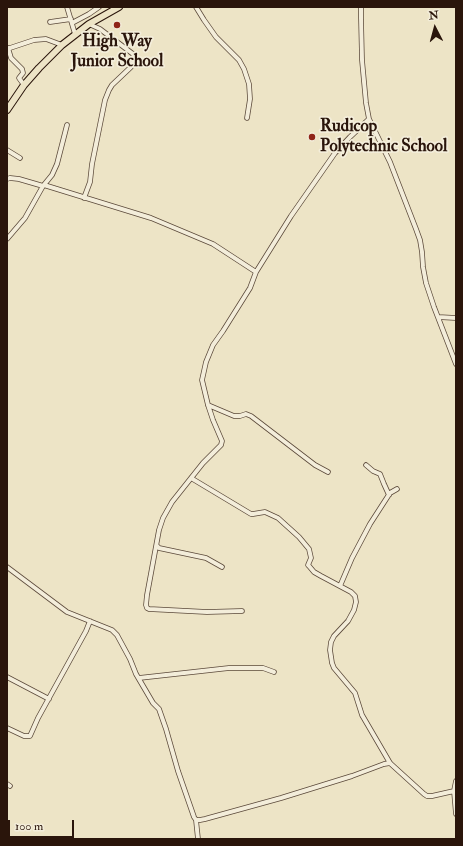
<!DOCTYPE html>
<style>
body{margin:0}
#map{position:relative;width:463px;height:846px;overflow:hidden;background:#ede4c6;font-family:"IM FELL Double Pica",serif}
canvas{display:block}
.frame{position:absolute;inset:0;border:8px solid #2a150b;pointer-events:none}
.north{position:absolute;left:415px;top:8px;width:40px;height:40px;-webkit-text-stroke:3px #f3edda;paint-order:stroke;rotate:354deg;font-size:11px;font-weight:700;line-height:16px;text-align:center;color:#2a150b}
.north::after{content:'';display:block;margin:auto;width:14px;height:18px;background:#2a150b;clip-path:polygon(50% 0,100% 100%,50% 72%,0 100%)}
.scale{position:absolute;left:8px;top:820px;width:66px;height:18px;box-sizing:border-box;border:2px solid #2a150b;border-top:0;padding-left:5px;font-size:12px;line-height:14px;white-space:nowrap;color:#2a150b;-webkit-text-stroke:3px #f3edda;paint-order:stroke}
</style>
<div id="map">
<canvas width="463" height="846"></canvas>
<div class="frame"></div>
<div class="north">N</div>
<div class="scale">100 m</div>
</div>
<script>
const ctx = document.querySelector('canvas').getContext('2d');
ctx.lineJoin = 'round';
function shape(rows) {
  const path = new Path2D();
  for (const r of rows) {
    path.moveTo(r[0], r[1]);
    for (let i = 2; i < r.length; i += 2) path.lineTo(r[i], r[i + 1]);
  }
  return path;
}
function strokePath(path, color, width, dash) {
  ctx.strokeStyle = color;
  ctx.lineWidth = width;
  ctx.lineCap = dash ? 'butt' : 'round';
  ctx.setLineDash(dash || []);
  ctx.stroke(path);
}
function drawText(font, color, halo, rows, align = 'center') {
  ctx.font = font + ' "IM FELL Double Pica",serif';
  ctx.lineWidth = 3.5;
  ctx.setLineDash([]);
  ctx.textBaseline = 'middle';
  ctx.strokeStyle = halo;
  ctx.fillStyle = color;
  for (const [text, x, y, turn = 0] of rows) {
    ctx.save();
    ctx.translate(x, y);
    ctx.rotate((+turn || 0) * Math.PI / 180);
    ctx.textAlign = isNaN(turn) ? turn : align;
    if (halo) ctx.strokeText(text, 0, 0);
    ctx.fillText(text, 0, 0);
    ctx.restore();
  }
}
const minor = shape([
 [67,7,75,34],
 [196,7,204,20,216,37,239,60,244,69,249,84,250,99,247,118],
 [361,7,361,18,362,60,366,103,369,119,390,162,416,229,420,240,422,252,423,267,426,283,434,307,456,364],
 [50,22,71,19],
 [72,23,89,14,99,7],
 [8,48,11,58,22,69,23,73,19,78,24,85],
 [7,49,34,40,46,39,62,45],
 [7,150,20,158],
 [7,179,10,178,19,179,43,186],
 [44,185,151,218,213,244,256,272],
 [84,198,90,182,92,164,105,100,109,90,112,85,131,67,134,60,134,57,133,54,100,29,89,24],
 [7,239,25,218,43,186,52,175,57,164,67,125],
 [438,317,456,318],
 [208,405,234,416,240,416,246,414,251,416,315,465,328,472],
 [366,465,373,471,380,474,384,484,389,495],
 [191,478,251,514,253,514,265,512,278,518,299,537,309,549,311,558,308,565,309,566,314,572,321,576,351,592,355,596,356,602,354,610,348,621,334,636,331,642,330,650,332,663,334,668,355,693,362,715,390,763],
 [157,546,159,548,206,558,222,567],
 [7,567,67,612,112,630,117,635,130,659,136,674,153,703,159,709,166,729,178,771,194,817,196,820,200,820,205,819,281,798,352,776,384,764,390,763,391,764,424,794,427,796,432,796,454,791],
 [340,586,352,558,370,524,390,493,397,489],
 [242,611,207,612,149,609,147,608,146,605,147,595,159,530,163,518,172,502,203,463,221,445,222,441,213,420,208,405,202,380,206,362,213,345,223,331,250,288,256,272,291,216,335,153,350,137,369,119],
 [7,677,49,699],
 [139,678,229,668,263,668,274,672],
 [7,728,24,736,30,736,38,718,86,631,90,621],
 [456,781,454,791,456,814],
 [7,784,10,786],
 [196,820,198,839]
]);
const primary = shape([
 [7,110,24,85,39,68,62,45,89,24,119,7]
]);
strokePath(minor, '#5b493a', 5.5);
strokePath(primary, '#2a150b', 8);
strokePath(minor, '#f3edda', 4);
strokePath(primary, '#ede4c6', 6);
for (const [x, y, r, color] of [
 [117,25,4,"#8f2418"],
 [312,137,4,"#8f2418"]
]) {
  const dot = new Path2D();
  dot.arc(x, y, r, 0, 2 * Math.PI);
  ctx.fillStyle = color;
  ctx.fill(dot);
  strokePath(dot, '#f3edda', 1.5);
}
drawText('bold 17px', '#2a150b', '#f3edda', [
 ["High Way",117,42],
 ["Junior School",117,62],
 ["Rudicop",320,127,"left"],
 ["Polytechnic School",320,147,"left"]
]);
</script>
